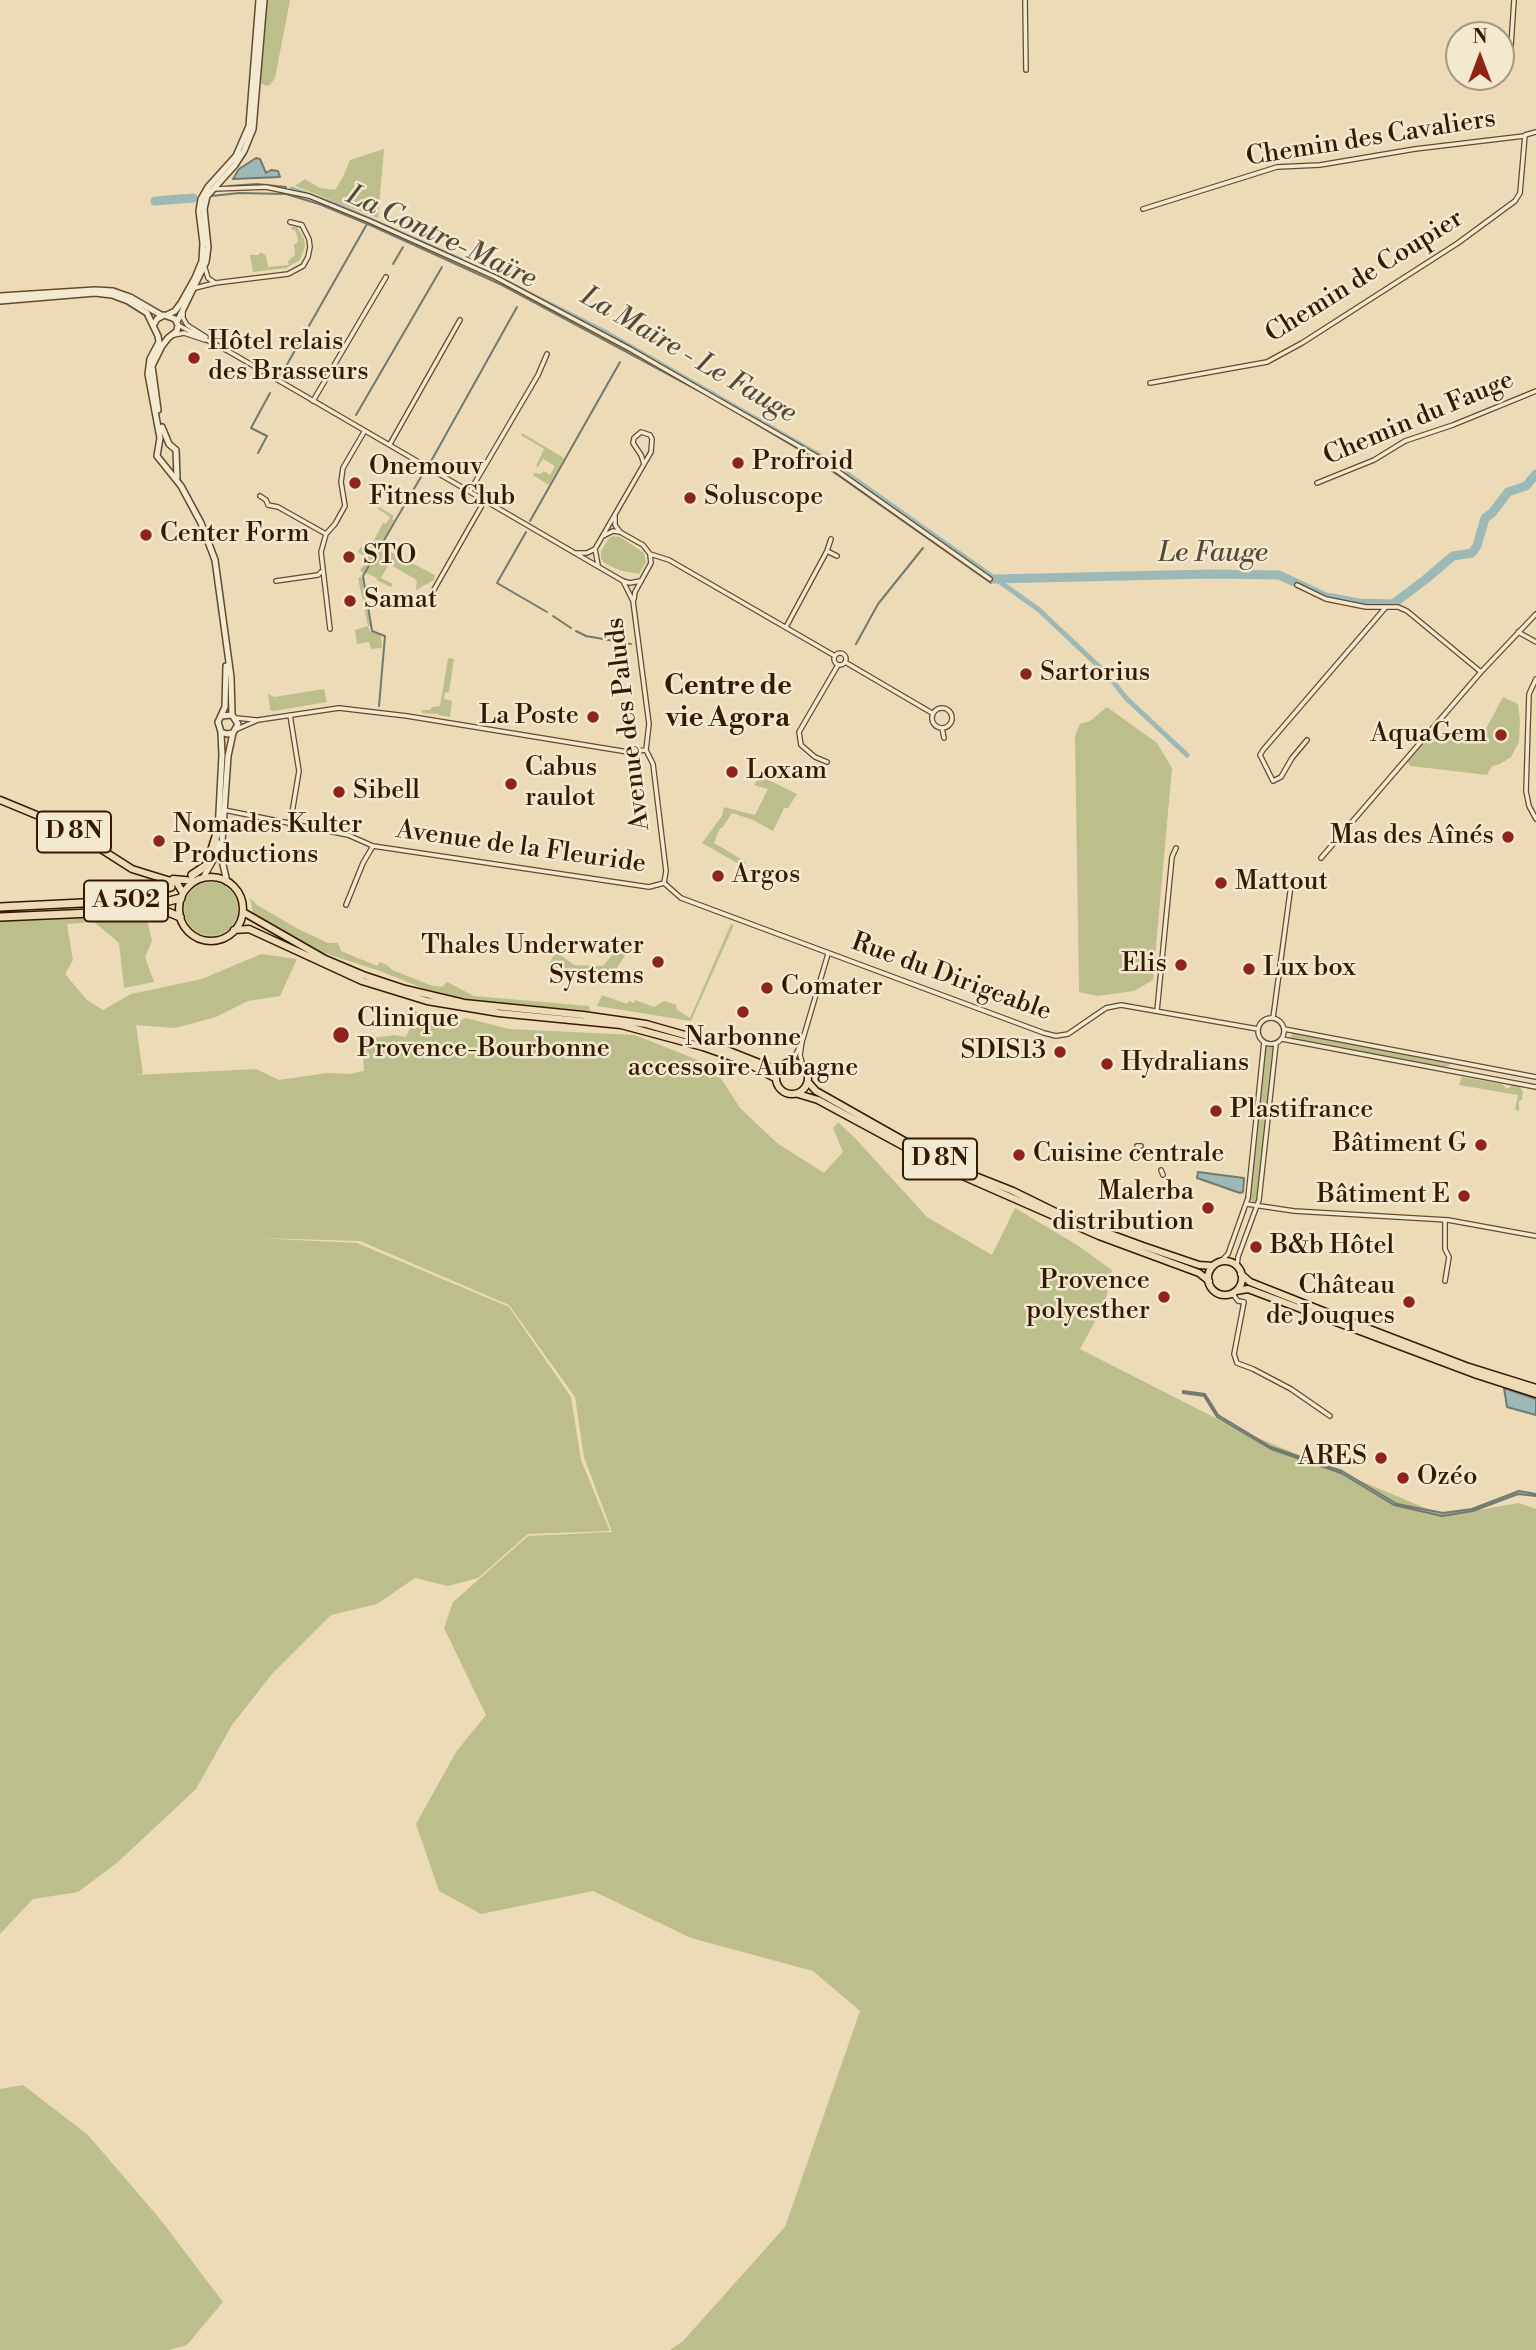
<!DOCTYPE html>
<meta charset="utf-8">
<style>
body{margin:0}
#map{position:relative;width:1536px;height:2350px;overflow:hidden;background:#ecdbb6;font-family:"Libre Bodoni",serif}
canvas{display:block}
.north{position:absolute;left:1445px;top:21px;width:70px;height:70px;box-sizing:border-box;background:#f3e8d0;border:2px solid #a7967d;border-radius:50%;rotate:0deg;font-size:19px;font-weight:700;line-height:28px;text-align:center;color:#351a00}
.north::after{content:'';display:block;margin:auto;width:24px;height:32px;background:#8f2418;clip-path:polygon(50% 0,100% 100%,50% 72%,0 100%)}
</style>
<div id="map">
<canvas width="1536" height="2350"></canvas>
<div class="north">N</div>
</div>
<script>
const ctx = document.querySelector('canvas').getContext('2d');
ctx.lineJoin = 'round';
function fill(path, color) {
  ctx.fillStyle = color;
  ctx.fill(path, 'evenodd');
}
function shape(rows) {
  const path = new Path2D();
  for (const r of rows) {
    if (r.length === 3) {
      path.moveTo(r[0] + r[2], r[1]);
      path.arc(r[0], r[1], r[2], 0, 2 * Math.PI);
      continue;
    }
    path.moveTo(r[0], r[1]);
    for (let i = 2; i < r.length; i += 2) path.lineTo(r[i], r[i + 1]);
  }
  return path;
}
function strokePath(path, color, width, dash) {
  ctx.strokeStyle = color;
  ctx.lineWidth = width;
  ctx.lineCap = dash ? 'butt' : 'round';
  ctx.setLineDash(dash || []);
  ctx.stroke(path);
}
function drawText(font, color, halo, rows, align = 'center') {
  ctx.font = font + ' "Libre Bodoni",serif';
  ctx.lineWidth = 5;
  ctx.setLineDash([]);
  ctx.textBaseline = 'middle';
  ctx.strokeStyle = halo;
  ctx.fillStyle = color;
  for (const [text, x, y, turn = 0] of rows) {
    ctx.save();
    ctx.translate(x, y);
    ctx.rotate((+turn || 0) * Math.PI / 180);
    ctx.textAlign = isNaN(turn) ? turn : align;
    if (halo) ctx.strokeText(text, 0, 0);
    ctx.fillText(text, 0, 0);
    ctx.restore();
  }
}
fill(shape([
 [267,0,290,0,275,78,270,85,267,86,262,84,259,79,259,68],
 [384,149,378,218,295,186,305,179,320,188,335,190,343,177,350,160],
 [291,227,297,227,304,239,305,246,300,260,286,268,253,272,250,255,258,255,261,252,266,256,268,267,289,265,288,261,295,255,294,244,297,243,298,239,295,230,292,230],
 [522,433,564,458,549,485,533,475,534,473,541,474,544,471,550,475,555,466,543,459,538,467,536,466,544,449,521,435],
 [379,507,394,516,392,519,394,520,364,573,360,571,367,558,358,552,361,547,368,551,383,523,386,524,390,517,378,509],
 [613,536,620,537,644,553,646,562,639,574,622,571,606,564,601,559,601,551,609,538],
 [381,547,435,575,434,580,416,590,417,581,415,579,389,564,381,578,393,584,391,587,376,580,377,578,366,573],
 [362,577,370,625,368,627,370,632,381,634,382,648,371,649,369,642,357,644,355,630,368,626,358,578],
 [448,658,454,659,449,692,445,693,444,699,452,701,450,717,438,715,438,712,437,714,422,713,422,710,430,710,432,707,440,706],
 [324,689,327,702,274,711,270,710,268,694,274,697],
 [1503,697,1518,704,1520,721,1519,742,1511,757,1500,764,1492,766,1487,775,1411,766,1406,761,1432,731,1481,738],
 [1107,707,1157,743,1172,768,1153,980,1134,991,1097,996,1079,992,1075,736,1080,724,1090,721],
 [760,776,797,794,788,808,784,808,773,831,753,820,732,813,722,828,720,828,714,843,746,862,744,867,702,843,722,816,724,807,755,815,768,789,754,785],
 [211,909,27],
 [250,898,257,905,298,929,328,943,338,943,341,951,377,966,380,962,387,965,392,970,430,985,442,987,447,982,474,996,589,1006,590,1011,474,1001,427,990,380,971,321,952,253,914],
 [111,915,146,915,152,941,145,957,154,982,124,988,119,943,94,922,67,924,73,960,65,974,87,1000,103,1010,131,994,202,979,261,954,297,959,280,996,248,1001,216,1017,175,1028,136,1025,143,1074,137,1075,256,1069,279,1080,327,1073,349,1074,364,1071,362,1039,395,1035,406,1037,412,1023,402,1018,407,1010,414,1010,436,1026,450,1030,458,1021,466,1018,509,1029,635,1035,713,1066,740,1108,777,1143,824,1173,843,1152,833,1128,838,1122,855,1138,927,1217,992,1255,1015,1208,1077,1245,1112,1270,1105,1303,1080,1349,1237,1429,1444,1516,1519,1503,1536,1509,1536,2350,670,2350,683,2341,785,2227,860,2011,813,1971,691,1938,593,1891,481,1914,439,1891,416,1824,456,1752,486,1715,444,1628,453,1602,528,1536,612,1532,584,1457,575,1397,509,1305,360,1241,257,1238,357,1243,509,1307,571,1397,581,1460,610,1531,528,1534,478,1578,448,1586,415,1578,377,1604,331,1615,272,1674,232,1725,196,1789,118,1862,78,1892,33,1899,0,1934,0,919],
 [731,924,734,925,691,1021,597,1006,602,995,627,1004,629,1001,634,1003,635,1000,654,1007,664,1001,677,1005,676,1009,690,1018],
 [560,942,562,956,574,965,603,966,620,946,629,949,615,971,587,972,547,969],
 [1293,1032,1448,1061,1450,1064,1446,1068,1293,1039,1291,1037],
 [1265,1047,1273,1047,1257,1201,1254,1202,1249,1199],
 [1462,1077,1502,1084,1507,1089,1513,1085,1520,1087,1523,1092,1522,1100,1519,1101,1519,1111,1515,1110,1518,1095,1459,1085],
 [23,2085,88,2135,160,2219,223,2302,187,2345,169,2350,0,2350,0,2089]
]), '#bcbf8b');
const water = shape([
 [256,158,260,159,266,173,271,170,278,171,280,177,233,179,239,169,256,158],
 [1198,1172,1244,1178,1243,1192,1240,1193,1197,1178,1198,1172],
 [1504,1388,1536,1399,1536,1415,1507,1407,1504,1388],
 [1183,1391,1205,1394,1218,1415,1271,1447,1342,1471,1397,1504,1443,1513,1472,1509,1519,1491,1536,1494,1536,1496,1518,1494,1473,1511,1442,1516,1394,1505,1341,1473,1271,1449,1217,1417,1204,1396,1183,1393,1183,1391]
]);
fill(water, '#9cb9b7');
strokePath(water, '#73796e', 2);
strokePath(shape([
 [229,186,257,184,286,187],
 [212,196,239,193,286,194,319,204,370,225,502,285,703,393],
 [393,264,403,247],
 [281,375,367,224],
 [714,399,815,459,991,583,994,579],
 [356,415,442,267],
 [258,453,267,436,251,428,270,393],
 [430,463,517,307],
 [530,521,620,362],
 [526,532,497,583,547,612],
 [553,616,571,628],
 [576,631,586,636,631,644],
 [856,644,878,604,923,548],
 [379,706,385,636,372,631,363,576,425,470]
]), '#73796e', 2);
strokePath(shape([
 [292,189,337,205,461,260],
 [482,270,603,331,829,461,1038,609,1106,673,1127,699,1187,755],
 [280,377,281,375]
]), '#9cb9b7', 5);
strokePath(shape([
 [155,201,193,198],
 [994,579,1210,574,1279,575,1326,597,1359,603,1393,604,1426,579,1453,556,1472,553,1477,546,1485,518,1492,513,1508,492,1526,486,1536,474]
]), '#9cb9b7', 9);
const minor = shape([
 [1025,0,1026,70],
 [1511,46,1514,0],
 [214,189,266,187,309,196,370,221,495,277,630,349,816,456,990,579],
 [1143,209,1277,167,1320,165,1415,149,1524,136],
 [205,268,208,278,215,283],
 [195,288,215,283,288,274,303,266,308,257,310,247,309,239,302,225,290,222],
 [183,311,183,318,187,325,206,337],
 [178,325,228,351,623,581,630,583,640,581],
 [174,335,184,333,205,340],
 [1150,383,1267,362,1302,343,1458,243,1515,201,1520,193,1525,135,1536,132],
 [313,401,386,277],
 [390,444,460,320],
 [1317,483,1374,460,1405,441,1453,425,1536,391],
 [470,491,538,375,547,354],
 [260,496,266,500,268,505,278,507,326,534],
 [615,516,615,525,620,532],
 [620,532,643,545,650,554,669,560,835,656],
 [603,536,613,531,620,532],
 [827,551,837,556],
 [577,553,587,553,595,549],
 [598,565,595,549,651,452,652,439,650,435,641,432,634,438,633,443,641,455,644,464],
 [276,581,318,575,321,572],
 [623,581,633,601,649,724,646,750,653,764,666,871,664,883],
 [1297,585,1326,599,1366,607,1398,607,1407,611,1481,672],
 [634,599,635,592,651,563,650,555],
 [428,600,485,500],
 [786,627,827,551,831,539],
 [330,629,321,552,326,534,335,524,345,506,341,482,343,468,364,432],
 [1518,632,1536,642],
 [840,659,6],
 [845,662,932,713],
 [1536,679,1529,694,1526,791,1529,806,1536,819],
 [942,718,10],
 [236,718,256,720],
 [942,728,944,738],
 [235,730,258,720,339,708,407,716,628,752,646,750],
 [1307,740,1292,758,1281,777,1273,781,1260,755,1263,750,1386,607],
 [827,762,815,757,801,745,799,732,838,665],
 [224,810,348,835,373,846],
 [290,825,299,771,290,715],
 [1321,858,1481,672,1536,614],
 [664,883,681,898,1044,1033,1056,1036,1068,1034,1106,1008,1121,1005,1258,1029],
 [346,905,363,863,373,846,649,887,664,883],
 [1157,1011,1172,857,1176,848],
 [1271,1031,13],
 [1273,1018,1291,885],
 [1284,1029,1536,1077],
 [1282,1039,1536,1087],
 [802,1042,828,954],
 [792,1062,802,1042,800,1055,803,1066],
 [1137,1146,1141,1146],
 [1161,1170,1163,1175],
 [1247,1204,1294,1211,1448,1220,1536,1236],
 [1220,1262,1228,1254,1248,1198,1264,1042],
 [1237,1266,1238,1257,1259,1200,1276,1044],
 [1445,1281,1449,1257,1445,1249,1445,1220],
 [1232,1293,1238,1301,1244,1302,1234,1354,1237,1363,1253,1369,1291,1389,1330,1416]
]);
const tertiary = shape([
 [0,296,95,290,113,291,130,297,161,315],
 [0,301,95,293,112,295,128,301,147,313,158,336],
 [167,315,175,311,181,303,195,278,202,261,203,243,199,211,201,199,208,187,236,156,249,126,259,0],
 [177,322,206,262,208,247,204,209,207,196,235,165,244,151,253,129,264,0],
 [154,324,157,319,164,315,175,319,178,325,177,331,168,338],
 [158,336,159,342,150,359,148,374,160,438,157,456,181,486,201,523,215,560,231,677,232,715],
 [158,410,152,366,162,346,168,338],
 [162,427,169,444,176,450,177,478],
 [221,732,227,734,233,733,238,724,232,715,221,716],
 [218,832,222,755,221,732,218,722,225,707,226,666],
 [203,878,216,855,217,842],
 [227,882,221,856,228,756,233,733]
]);
const primary = shape([
 [0,800,68,828,132,869,177,883,183,893],
 [211,909,32],
 [173,879,195,881],
 [243,912,325,959,363,975,405,989,464,1003,583,1015,646,1024,699,1039,777,1070],
 [234,930,249,929,362,981,427,1001,499,1013,621,1025,703,1047,743,1061,775,1078],
 [792,1078,16],
 [808,1082,816,1091,832,1100,915,1147,970,1174,1013,1191,1072,1220,1143,1246,1199,1265,1213,1266],
 [798,1094,818,1100,942,1167,1099,1236,1199,1273,1209,1281],
 [1225,1278,17],
 [1241,1274,1250,1282,1346,1320,1466,1366,1536,1388],
 [1236,1291,1248,1289,1477,1375,1536,1394]
]);
const motorway = shape([
 [192,875,207,865,218,830],
 [105,897,154,892,171,887],
 [0,907,123,901,169,901,181,898],
 [0,917,137,911,168,912,180,917]
]);
strokePath(minor, '#634a2e', 6);
strokePath(tertiary, '#634a2e', 8);
strokePath(primary, '#351a00', 9);
strokePath(motorway, '#351a00', 10);
strokePath(minor, '#f3e8d0', 3.5);
strokePath(tertiary, '#f3e8d0', 5);
strokePath(primary, '#ecdbb6', 6);
strokePath(motorway, '#ecdbb6', 7);
for (const [x, y, r, color] of [
 [194,358,7,"#8f2418"],
 [738,463,7,"#8f2418"],
 [355,483,7,"#8f2418"],
 [690,498,7,"#8f2418"],
 [146,535,7,"#8f2418"],
 [349,557,7,"#8f2418"],
 [350,601,7,"#8f2418"],
 [1026,674,7,"#8f2418"],
 [593,717,7,"#8f2418"],
 [1501,735,7,"#8f2418"],
 [732,772,7,"#8f2418"],
 [511,784,7,"#8f2418"],
 [339,792,7,"#8f2418"],
 [1508,837,7,"#8f2418"],
 [159,841,7,"#8f2418"],
 [718,876,7,"#8f2418"],
 [1221,883,7,"#8f2418"],
 [658,962,7,"#8f2418"],
 [1181,965,7,"#8f2418"],
 [1249,969,7,"#8f2418"],
 [767,988,7,"#8f2418"],
 [743,1012,7,"#8f2418"],
 [341,1035,9,"#8f2418"],
 [1060,1052,7,"#8f2418"],
 [1107,1064,7,"#8f2418"],
 [1216,1111,7,"#8f2418"],
 [1481,1145,7,"#8f2418"],
 [1019,1155,7,"#8f2418"],
 [1464,1196,7,"#8f2418"],
 [1208,1208,7,"#8f2418"],
 [1256,1247,7,"#8f2418"],
 [1164,1297,7,"#8f2418"],
 [1409,1302,7,"#8f2418"],
 [1381,1458,7,"#8f2418"],
 [1403,1478,7,"#8f2418"]
]) {
  const dot = new Path2D();
  dot.arc(x, y, r, 0, 2 * Math.PI);
  ctx.fillStyle = color;
  ctx.fill(dot);
  strokePath(dot, '#f3e8d0', 2.5);
}
for (const [x, y, w] of [
 [74,832,74],
 [126,901,84],
 [940,1159,74]
]) {
  const box = new Path2D();
  box.roundRect(x - w / 2, y - 20.5, w, 41, 5);
  ctx.fillStyle = '#f3e8d0';
  ctx.fill(box);
  strokePath(box, '#351a00', 2);
}
drawText('bold 24px', '#351a00', null, [
 ["D 8N",74,832],
 ["A 502",126,901],
 ["D 8N",940,1159]
]);
drawText('26px', '#351a00', '#f3e8d0', [
 ["Chemin des Cavaliers",1371,139,-9],
 ["Chemin de Coupier",1365,277,-32],
 ["Chemin du Fauge",1419,419,-23],
 ["Avenue des Paluds",629,724,-97],
 ["Avenue de la Fleuride",521,848,8],
 ["Rue du Dirigeable",951,978,20]
]);
drawText('26px', '#351a00', '#f3e8d0', [
 ["Hôtel relais",208,343],
 ["des Brasseurs",208,373],
 ["Profroid",752,463],
 ["Onemouv",369,468],
 ["Fitness Club",369,498],
 ["Soluscope",704,498],
 ["Center Form",160,535],
 ["STO",363,557],
 ["Samat",364,601],
 ["Sartorius",1040,674],
 ["La Poste",579,717,"right"],
 ["AquaGem",1487,735,"right"],
 ["Cabus",525,769],
 ["raulot",525,799],
 ["Loxam",746,772],
 ["Sibell",353,792],
 ["Nomades Kulter",173,826],
 ["Productions",173,856],
 ["Mas des Aînés",1494,837,"right"],
 ["Argos",732,876],
 ["Mattout",1235,883],
 ["Thales Underwater",644,947,"right"],
 ["Systems",644,977,"right"],
 ["Elis",1167,965,"right"],
 ["Lux box",1263,969],
 ["Comater",781,988],
 ["Clinique",357,1020],
 ["Provence-Bourbonne",357,1050],
 ["Narbonne",743,1039,"center"],
 ["accessoire Aubagne",743,1069,"center"],
 ["SDIS13",1046,1052,"right"],
 ["Hydralians",1121,1064],
 ["Plastifrance",1230,1111],
 ["Bâtiment G",1467,1145,"right"],
 ["Cuisine centrale",1033,1155],
 ["Malerba",1194,1193,"right"],
 ["distribution",1194,1223,"right"],
 ["Bâtiment E",1450,1196,"right"],
 ["B&b Hôtel",1270,1247],
 ["Provence",1150,1282,"right"],
 ["polyesther",1150,1312,"right"],
 ["Château",1395,1287,"right"],
 ["de Jouques",1395,1317,"right"],
 ["ARES",1367,1458,"right"],
 ["Ozéo",1417,1478]
], 'left');
drawText('italic 28px', '#544a37', '#f3e8d0', [
 ["La Contre-Maïre",441,238,25],
 ["La Maïre - Le Fauge",688,356,30],
 ["Le Fauge",1213,554]
]);
drawText('bold 28px', '#351a00', '#f3e8d0', [
 ["Centre de",728,687],
 ["vie Agora",728,719]
]);
</script>
